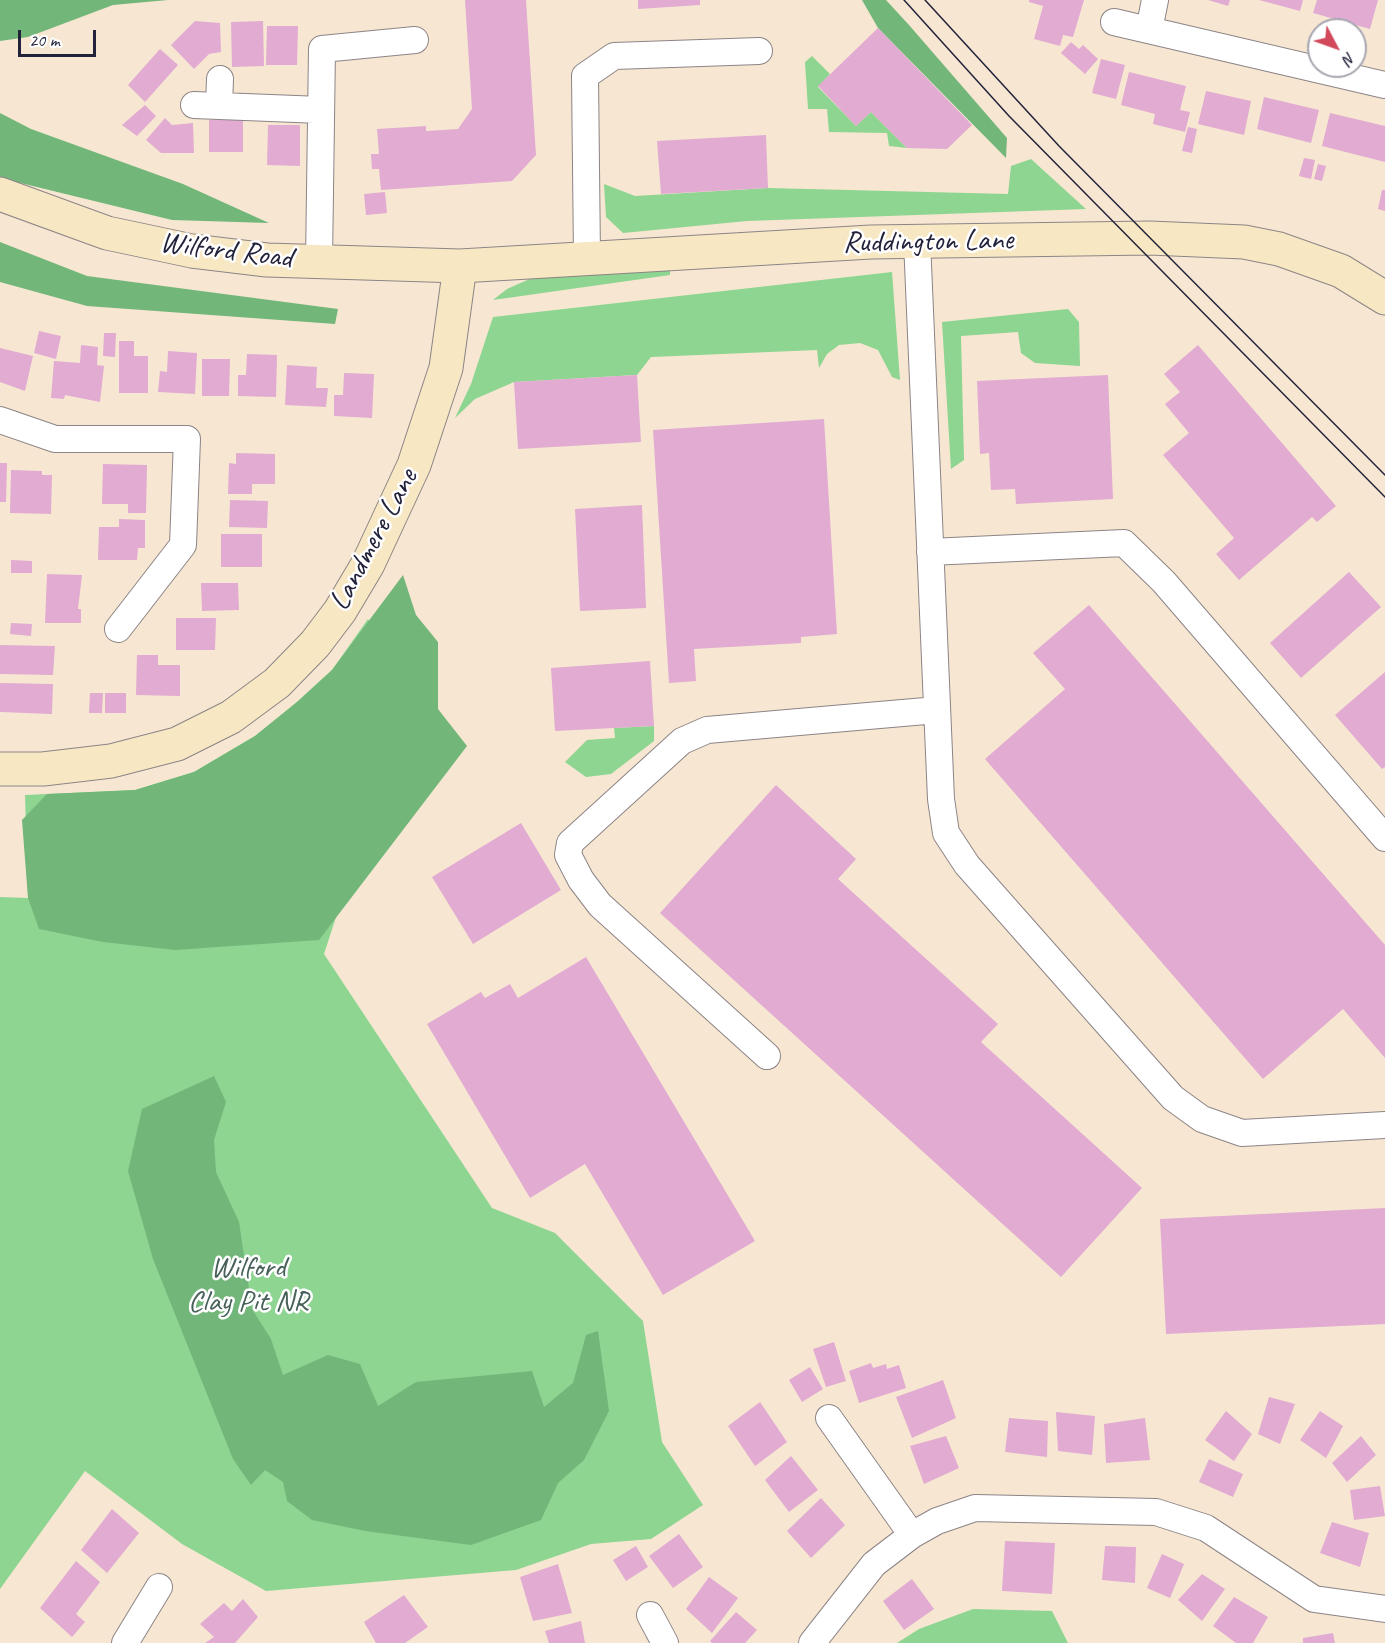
<!DOCTYPE html>
<style>
body{margin:0}
#map{position:relative;width:1385px;height:1643px;overflow:hidden;background:#f7e7d2;font-family:Caveat,sans-serif}
canvas{display:block}
.north{position:absolute;left:1307px;top:18px;width:60px;height:60px;box-sizing:border-box;background:#fff;border:2px solid #a7a7b1;border-radius:50%;rotate:131deg;font-size:16px;font-weight:700;line-height:24px;text-align:center;color:#22223b}
.north::after{content:'';display:block;margin:auto;width:21px;height:27px;background:#d1495b;clip-path:polygon(50% 0,100% 100%,50% 72%,0 100%)}
.scale{position:absolute;left:18px;top:30px;width:78px;height:27px;box-sizing:border-box;border:3px solid #22223b;border-top:0;padding-left:8px;font-size:18px;line-height:21px;white-space:nowrap;color:#22223b;-webkit-text-stroke:4px #fff;paint-order:stroke}
</style>
<div id="map">
<canvas width="1385" height="1643"></canvas>
<div class="north">N</div>
<div class="scale">20 m</div>
</div>
<script>
const ctx = document.querySelector('canvas').getContext('2d');
ctx.lineJoin = 'round';
function fill(path, color) {
  ctx.fillStyle = color;
  ctx.fill(path, 'evenodd');
}
function shape(rows) {
  const path = new Path2D();
  for (const r of rows) {
    path.moveTo(r[0], r[1]);
    for (let i = 2; i < r.length; i += 2) path.lineTo(r[i], r[i + 1]);
  }
  return path;
}
function strokePath(path, color, width, dash) {
  ctx.strokeStyle = color;
  ctx.lineWidth = width;
  ctx.lineCap = dash ? 'butt' : 'round';
  ctx.setLineDash(dash || []);
  ctx.stroke(path);
}
function drawText(font, color, halo, rows, align = 'center') {
  ctx.font = font + ' Caveat,sans-serif';
  ctx.lineWidth = 5;
  ctx.setLineDash([]);
  ctx.textBaseline = 'middle';
  ctx.strokeStyle = halo;
  ctx.fillStyle = color;
  for (const [text, x, y, turn = 0] of rows) {
    ctx.save();
    ctx.translate(x, y);
    ctx.rotate((+turn || 0) * Math.PI / 180);
    ctx.textAlign = isNaN(turn) ? turn : align;
    if (halo) ctx.strokeText(text, 0, 0);
    ctx.fillText(text, 0, 0);
    ctx.restore();
  }
}
fill(shape([
 [812,56,830,74,818,87,856,126,871,112,907,148,889,146,887,133,829,132,827,109,808,109,805,62],
 [1031,159,1086,209,747,221,623,233,606,217,604,184,635,196,768,188,1008,194,1011,166],
 [670,269,670,275,493,300,507,289,534,277],
 [892,272,900,380,892,377,878,350,860,343,839,345,827,354,819,368,817,350,651,357,637,375,514,382,475,399,455,418,471,384,493,317],
 [1068,309,1079,322,1080,366,1035,363,1021,353,1018,332,961,336,964,460,951,469,942,322],
 [368,619,455,761,337,914,324,954,492,1208,555,1233,643,1321,662,1442,703,1505,651,1539,591,1544,516,1570,266,1591,182,1544,85,1471,0,1589,0,897,28,898,25,795,135,790,194,772,255,736,297,702,332,670],
 [654,726,654,741,611,774,586,777,565,762,587,740,615,738,614,728],
 [973,1609,1052,1611,1068,1643,897,1643,919,1629]
]), '#8dd590');
fill(shape([
 [0,0,168,0,113,5,28,37,0,41],
 [862,0,886,0,909,25,1007,138,1006,158,878,28],
 [0,113,31,129,183,184,269,223,172,220,4,179,0,177],
 [0,242,87,276,338,309,335,324,87,306,0,282],
 [403,575,416,615,438,642,438,709,467,746,319,940,175,950,103,942,39,929,28,898,22,820,47,794,135,790,194,772,255,736,297,702,332,670],
 [214,1076,226,1102,214,1140,216,1172,239,1222,252,1309,271,1339,283,1375,328,1355,360,1364,378,1406,416,1382,532,1371,544,1407,573,1383,586,1335,598,1331,609,1411,584,1460,558,1483,541,1520,471,1545,365,1531,312,1520,287,1501,283,1482,265,1470,251,1485,233,1459,153,1259,128,1171,142,1109]
]), '#72b67a');
fill(shape([
 [465,0,526,0,536,155,512,181,381,190,379,169,372,169,371,154,379,154,377,129,426,126,426,131,458,129,472,109],
 [638,0,700,0,700,5,638,9],
 [1029,0,1084,0,1073,37,1063,35,1060,46,1034,39,1043,6,1029,2],
 [1208,0,1230,0,1228,6],
 [1259,0,1303,0,1300,11],
 [1317,0,1378,0,1370,29,1313,13],
 [195,21,220,23,221,52,209,54,194,69,171,45],
 [263,21,264,66,232,67,231,22],
 [267,26,298,26,297,65,266,65],
 [878,28,972,125,947,149,907,148,871,112,856,126,818,86],
 [1071,42,1079,49,1083,45,1098,59,1085,74,1061,53],
 [160,49,178,65,145,102,128,85],
 [1101,59,1125,65,1116,99,1092,93],
 [1129,72,1186,86,1180,110,1190,112,1185,132,1153,124,1155,114,1121,105],
 [1206,91,1251,101,1244,135,1198,124],
 [1264,97,1319,110,1311,143,1257,129],
 [145,105,156,116,137,136,122,125],
 [1330,113,1385,126,1385,162,1322,146],
 [165,118,172,125,193,123,194,153,161,153,146,140],
 [209,120,243,120,243,152,209,152],
 [268,125,300,125,300,166,267,165],
 [1188,127,1197,129,1192,153,1182,151],
 [766,135,768,188,661,194,657,141],
 [1304,158,1315,160,1311,179,1299,176],
 [1318,164,1326,166,1322,181,1314,179],
 [1382,190,1385,190,1385,211,1378,209],
 [385,192,387,213,366,215,364,194],
 [39,331,61,336,56,359,34,353],
 [104,333,116,333,115,357,103,356],
 [119,341,134,341,134,356,148,356,148,393,119,393],
 [81,345,98,347,97,365,104,366,100,402,65,395,64,399,51,398,54,361,80,363],
 [1198,345,1336,506,1317,522,1312,517,1239,580,1216,554,1234,538,1163,455,1189,433,1165,404,1180,392,1164,374],
 [0,348,33,356,25,391,0,382],
 [168,351,197,353,195,394,158,392,160,371,167,372],
 [247,354,277,355,276,397,238,396,238,375,246,375],
 [202,359,230,359,229,396,202,396],
 [287,365,317,367,316,388,328,388,326,407,285,405],
 [344,373,374,374,372,418,334,416,334,395,343,395],
 [637,375,641,442,518,449,514,382],
 [1108,375,1113,499,1016,504,1015,489,991,490,989,453,980,454,977,381],
 [824,419,837,634,801,637,801,643,694,649,696,681,669,683,653,430],
 [236,453,275,454,275,484,252,484,252,494,228,494,229,463,236,464],
 [0,463,7,463,6,502,0,502],
 [103,464,147,465,146,513,128,513,128,504,102,504],
 [11,470,42,471,42,475,52,475,51,514,10,513],
 [230,500,268,501,267,528,229,527],
 [642,505,646,608,580,611,575,509],
 [119,519,145,520,145,548,138,548,137,560,98,560,99,527,119,527],
 [221,534,262,534,262,567,221,567],
 [11,560,32,561,32,573,11,573],
 [1349,572,1381,607,1301,678,1270,643],
 [47,574,82,575,78,609,81,609,81,623,45,623],
 [201,583,238,583,239,610,202,611],
 [1089,605,1385,945,1385,1058,1343,1009,1263,1079,985,759,1065,689,1033,653],
 [176,618,216,618,215,650,176,650],
 [11,623,32,624,31,636,10,634],
 [0,645,55,646,53,675,0,674],
 [137,655,158,655,158,665,180,665,180,696,136,695],
 [650,661,654,726,555,731,551,668],
 [1385,672,1385,767,1382,769,1335,715],
 [0,683,53,684,52,714,0,712],
 [90,693,103,693,102,713,89,713],
 [105,693,126,693,126,713,105,713],
 [776,785,856,859,838,879,998,1024,981,1042,1142,1188,1061,1277,660,913],
 [521,823,561,890,473,944,432,877],
 [586,957,755,1241,663,1295,585,1164,530,1198,427,1024,481,992,485,998,510,984,518,998],
 [1385,1208,1385,1324,1166,1334,1160,1219],
 [834,1342,846,1381,826,1387,813,1349],
 [871,1363,873,1368,886,1364,887,1369,899,1365,906,1388,859,1403,849,1371],
 [810,1367,823,1389,802,1402,789,1380],
 [943,1380,956,1418,912,1438,896,1397],
 [1269,1397,1295,1404,1280,1444,1258,1434],
 [760,1402,787,1442,755,1466,728,1426],
 [1226,1411,1252,1434,1234,1461,1205,1440],
 [1320,1411,1343,1426,1326,1458,1300,1440],
 [1056,1412,1095,1416,1092,1455,1058,1451],
 [1009,1418,1048,1421,1047,1457,1005,1452],
 [1145,1418,1150,1460,1106,1463,1104,1424],
 [946,1436,959,1468,924,1484,910,1446],
 [1361,1436,1376,1455,1347,1482,1332,1463],
 [791,1456,818,1490,789,1512,765,1480],
 [1209,1459,1243,1474,1233,1497,1199,1482],
 [1380,1486,1385,1516,1354,1520,1350,1490],
 [821,1498,845,1525,811,1558,787,1531],
 [112,1509,139,1533,107,1573,81,1550],
 [1332,1522,1369,1533,1360,1567,1320,1553],
 [679,1534,703,1567,673,1588,649,1556],
 [1005,1541,1055,1543,1052,1594,1002,1591],
 [636,1546,648,1567,626,1581,613,1560],
 [1105,1546,1136,1547,1135,1583,1102,1580],
 [1162,1554,1184,1564,1170,1598,1147,1588],
 [76,1561,100,1582,76,1614,85,1622,72,1637,40,1608],
 [558,1564,572,1613,533,1621,520,1577],
 [1202,1574,1225,1589,1202,1621,1178,1600],
 [709,1577,738,1598,712,1633,686,1609],
 [912,1579,934,1609,904,1630,883,1601],
 [404,1595,428,1627,405,1643,376,1643,364,1622],
 [1234,1597,1268,1617,1253,1643,1236,1643,1213,1626],
 [243,1599,258,1617,235,1643,205,1643,214,1637,200,1624,224,1603,232,1611],
 [736,1612,757,1630,745,1643,712,1643,710,1641],
 [581,1621,585,1643,549,1643,545,1631],
 [1333,1633,1335,1643,1303,1643,1303,1638]
]), '#e1abd2');
const street = shape([
 [1114,22,1385,85],
 [1149,30,1155,0],
 [194,105,321,110],
 [219,106,220,79],
 [917,241,941,799,946,833,967,865,1173,1098,1202,1119,1242,1133,1385,1125],
 [587,258,585,76,614,56,759,51],
 [319,262,322,49,415,40],
 [0,420,55,439,187,439,183,545,118,629],
 [930,552,1124,543,1164,582,1385,838],
 [767,1056,600,905,581,880,568,855,570,843,682,741,707,730,937,710],
 [829,1418,912,1535],
 [650,1615,665,1643],
 [125,1643,159,1587],
 [812,1643,874,1564,912,1535,937,1521,975,1508,1156,1512,1206,1528,1314,1599,1385,1609]
]);
const secondary = shape([
 [0,194,107,233,192,251,267,260,460,266,871,242,1150,238,1244,242,1279,249,1341,271,1385,298],
 [0,769,43,769,111,761,177,744,231,717,277,683,315,644,340,611,368,564,414,465,446,368,460,266]
]);
strokePath(street, '#8c8486', 28);
strokePath(secondary, '#8c8486', 35);
strokePath(street, '#fff', 26);
strokePath(secondary, '#f7e8c3', 33);
strokePath(shape([
 [904,0,1009,116,1385,497],
 [925,0,1059,146,1385,475]
]), '#22223b', 1.5);
drawText('30px', '#22223b', '#fff', [
 ["Ruddington Lane",928,242,-1],
 ["Wilford Road",226,251,7],
 ["Landmere Lane",374,540,-62]
]);
drawText('30px', '#476159', '#fff', [
 ["Wilford",248,1268],
 ["Clay Pit NR",248,1302]
]);
</script>
